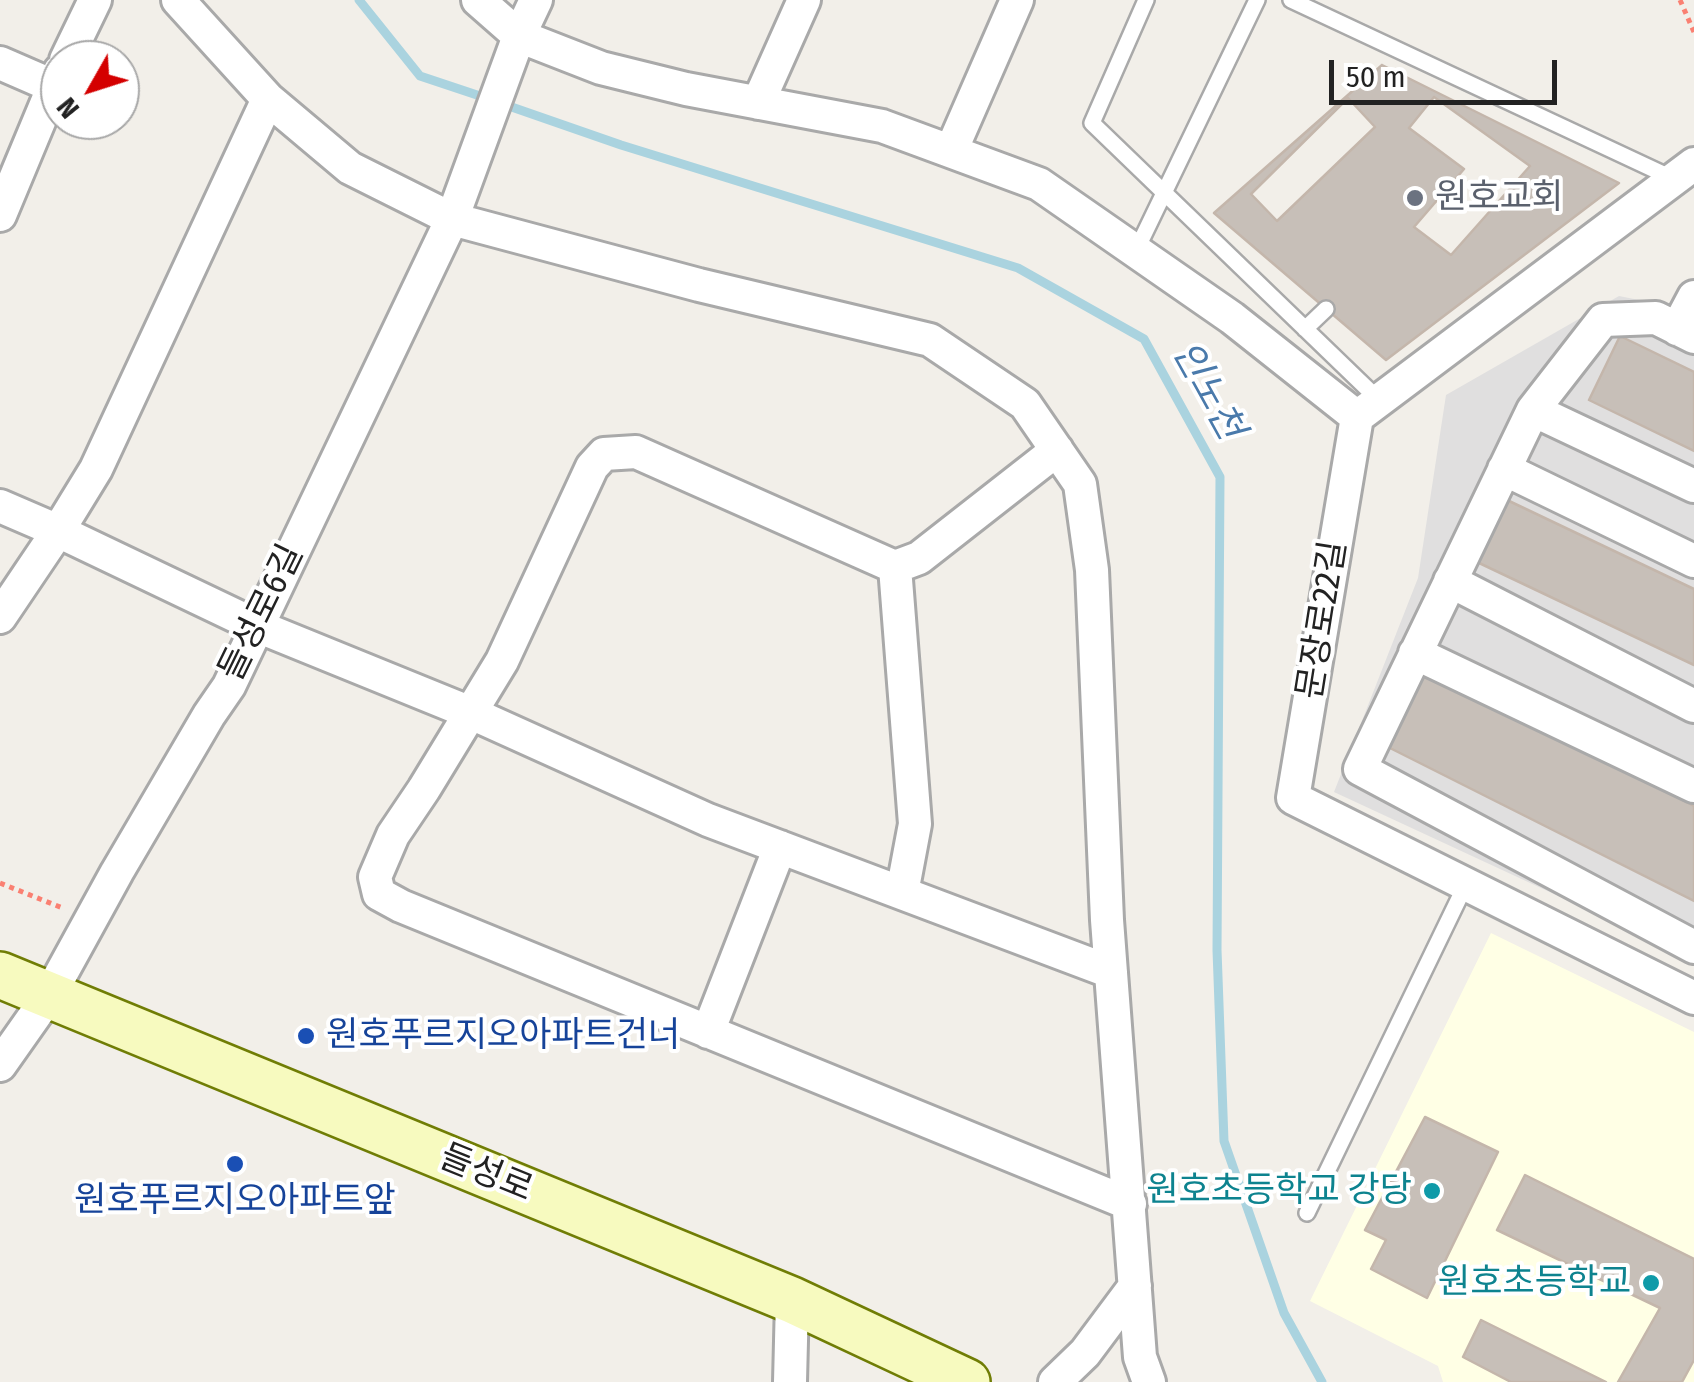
<!DOCTYPE html>
<meta charset="utf-8">
<style>
body{margin:0}
#map{position:relative;width:1694px;height:1382px;overflow:hidden;background:#f2efe9;font-family:"Fira Sans Condensed",sans-serif}
canvas{display:block}
.north{position:absolute;left:40px;top:40px;width:100px;height:100px;box-sizing:border-box;background:#fff;border:2px solid #a7a7a7;border-radius:50%;rotate:231deg;font-size:28px;font-weight:700;line-height:40px;text-align:center;color:#222}
.north::after{content:'';display:block;margin:auto;width:35px;height:45px;background:#d40000;clip-path:polygon(50% 0,100% 100%,50% 72%,0 100%)}
.scale{position:absolute;left:1329px;top:60px;width:228px;height:45px;box-sizing:border-box;border:5px solid #222;border-top:0;padding-left:12px;font-size:30px;line-height:35px;white-space:nowrap;color:#222;-webkit-text-stroke:8px #fff;paint-order:stroke}
</style>
<div id="map">
<canvas width="1694" height="1382"></canvas>
<div class="north">N</div>
<div class="scale">50 m</div>
</div>
<script>
const ctx = document.querySelector('canvas').getContext('2d');
ctx.lineJoin = 'round';
function fill(path, color) {
  ctx.fillStyle = color;
  ctx.fill(path, 'evenodd');
}
function shape(rows) {
  const path = new Path2D();
  for (const r of rows) {
    path.moveTo(r[0], r[1]);
    for (let i = 2; i < r.length; i += 2) path.lineTo(r[i], r[i + 1]);
  }
  return path;
}
function strokePath(path, color, width, dash) {
  ctx.strokeStyle = color;
  ctx.lineWidth = width;
  ctx.lineCap = dash ? 'butt' : 'round';
  ctx.setLineDash(dash || []);
  ctx.stroke(path);
}
function drawText(font, color, halo, rows, align = 'center') {
  ctx.font = font + ' "Fira Sans Condensed","Noto Sans KR",sans-serif';
  ctx.lineWidth = 8;
  ctx.setLineDash([]);
  ctx.textBaseline = 'middle';
  ctx.strokeStyle = halo;
  ctx.fillStyle = color;
  for (const [text, x, y, turn = 0] of rows) {
    ctx.save();
    ctx.translate(x, y);
    ctx.rotate((+turn || 0) * Math.PI / 180);
    ctx.textAlign = isNaN(turn) ? turn : align;
    if (halo) ctx.strokeText(text, 0, 0);
    ctx.fillText(text, 0, 0);
    ctx.restore();
  }
}
fill(shape([
 [1619,296,1694,311,1694,959,1334,792,1418,578,1446,395]
]), '#e0dfdf');
fill(shape([
 [1491,933,1694,1032,1694,1382,1443,1382,1438,1366,1310,1301]
]), '#ffffe5');
strokePath(shape([
 [359,0,420,76,489,99],
 [503,104,621,145,1018,268,1144,339,1220,477,1217,950,1224,1141,1284,1313,1322,1382]
]), '#aad3df', 9);
const building = shape([
 [1382,65,1619,183,1386,360,1214,213,1382,65],
 [1434,97,1530,166,1451,255,1414,227,1464,169,1409,128,1434,97],
 [1348,98,1375,127,1277,221,1251,194,1348,98],
 [1620,336,1694,372,1694,451,1589,400,1620,336],
 [1507,500,1694,589,1694,665,1477,562,1507,500],
 [1422,669,1694,806,1694,901,1384,745,1422,669],
 [1425,1117,1498,1152,1427,1298,1371,1269,1386,1240,1365,1230,1425,1117],
 [1525,1175,1694,1259,1694,1360,1682,1382,1618,1382,1660,1308,1497,1230,1525,1175],
 [1481,1320,1606,1382,1511,1382,1463,1357,1481,1320]
]);
fill(building, '#c7bfb8');
strokePath(building, '#c4b6ab', 2.5);
const lane = shape([
 [1146,0,1092,123,1379,400],
 [1291,0,1674,179],
 [1136,251,1257,0],
 [1305,329,1326,309],
 [1307,1213,1466,884]
]);
const street = shape([
 [178,0,268,99,350,168,452,219,699,285,930,340,1025,404,1080,484,1092,570,1107,920,1140,1357,1149,1382],
 [478,0,519,36,601,68,686,89,882,126,1039,184,1232,318,1357,417],
 [66,60,95,0],
 [0,63,53,86],
 [758,103,804,0],
 [951,151,1017,0],
 [1694,164,1357,417,1293,798,1694,998],
 [0,215,60,71],
 [1677,329,1694,297],
 [1694,337,1656,318,1603,320,1533,410,1694,486],
 [1533,410,1360,769,1694,947],
 [1057,450,919,558,895,567,636,452,604,454,592,467,502,661,424,789,393,835,375,877,379,894,401,906,1130,1204],
 [1504,469,1694,561],
 [0,506,58,531,257,626,471,713,708,820,1111,972],
 [895,567,915,824,902,893],
 [1450,581,1694,706],
 [0,617,58,531,96,469,268,99],
 [1415,653,1694,786],
 [708,1032,780,847],
 [0,1065,50,994,117,872,209,715,229,686,452,219,519,36,536,0],
 [790,1382,792,1300],
 [1055,1382,1085,1353,1135,1286]
]);
const secondary = shape([
 [0,975,792,1300,967,1382]
]);
strokePath(lane, '#a9a9a9', 20);
strokePath(street, '#a9a9a9', 38);
strokePath(secondary, '#707d05', 50);
strokePath(shape([
 [1680,0,1694,32],
 [0,883,65,909]
]), '#fa8072', 5, [5, 5]);
strokePath(lane, '#fff', 15);
strokePath(street, '#fff', 32);
strokePath(secondary, '#f7fabf', 45);
for (const [x, y, r, color] of [
 [1415,198,10,"#6b7280"],
 [306,1036,10,"#1a4fb4"],
 [235,1164,10,"#1a4fb4"],
 [1432,1191,10,"#0f9aa8"],
 [1651,1283,10,"#0f9aa8"]
]) {
  const dot = new Path2D();
  dot.arc(x, y, r, 0, 2 * Math.PI);
  ctx.fillStyle = color;
  ctx.fill(dot);
  strokePath(dot, '#fff', 4);
}
drawText('35px', '#5b616d', '#fff', [
 ["원호교회",1435,198]
], 'left');
drawText('35px', '#222', '#fff', [
 ["들성로6길",262,613,-64],
 ["문장로22길",1323,620,-81],
 ["들성로",486,1174,22]
]);
drawText('35px', '#164399', '#fff', [
 ["원호푸르지오아파트건너",326,1036],
 ["원호푸르지오아파트앞",235,1201,"center"]
], 'left');
drawText('35px', '#0d838f', '#fff', [
 ["원호초등학교 강당",1412,1191],
 ["원호초등학교",1631,1283]
], 'right');
drawText('italic 38px', '#4a7aab', '#fff', [
 ["인노천",1207,391,61]
]);
</script>
